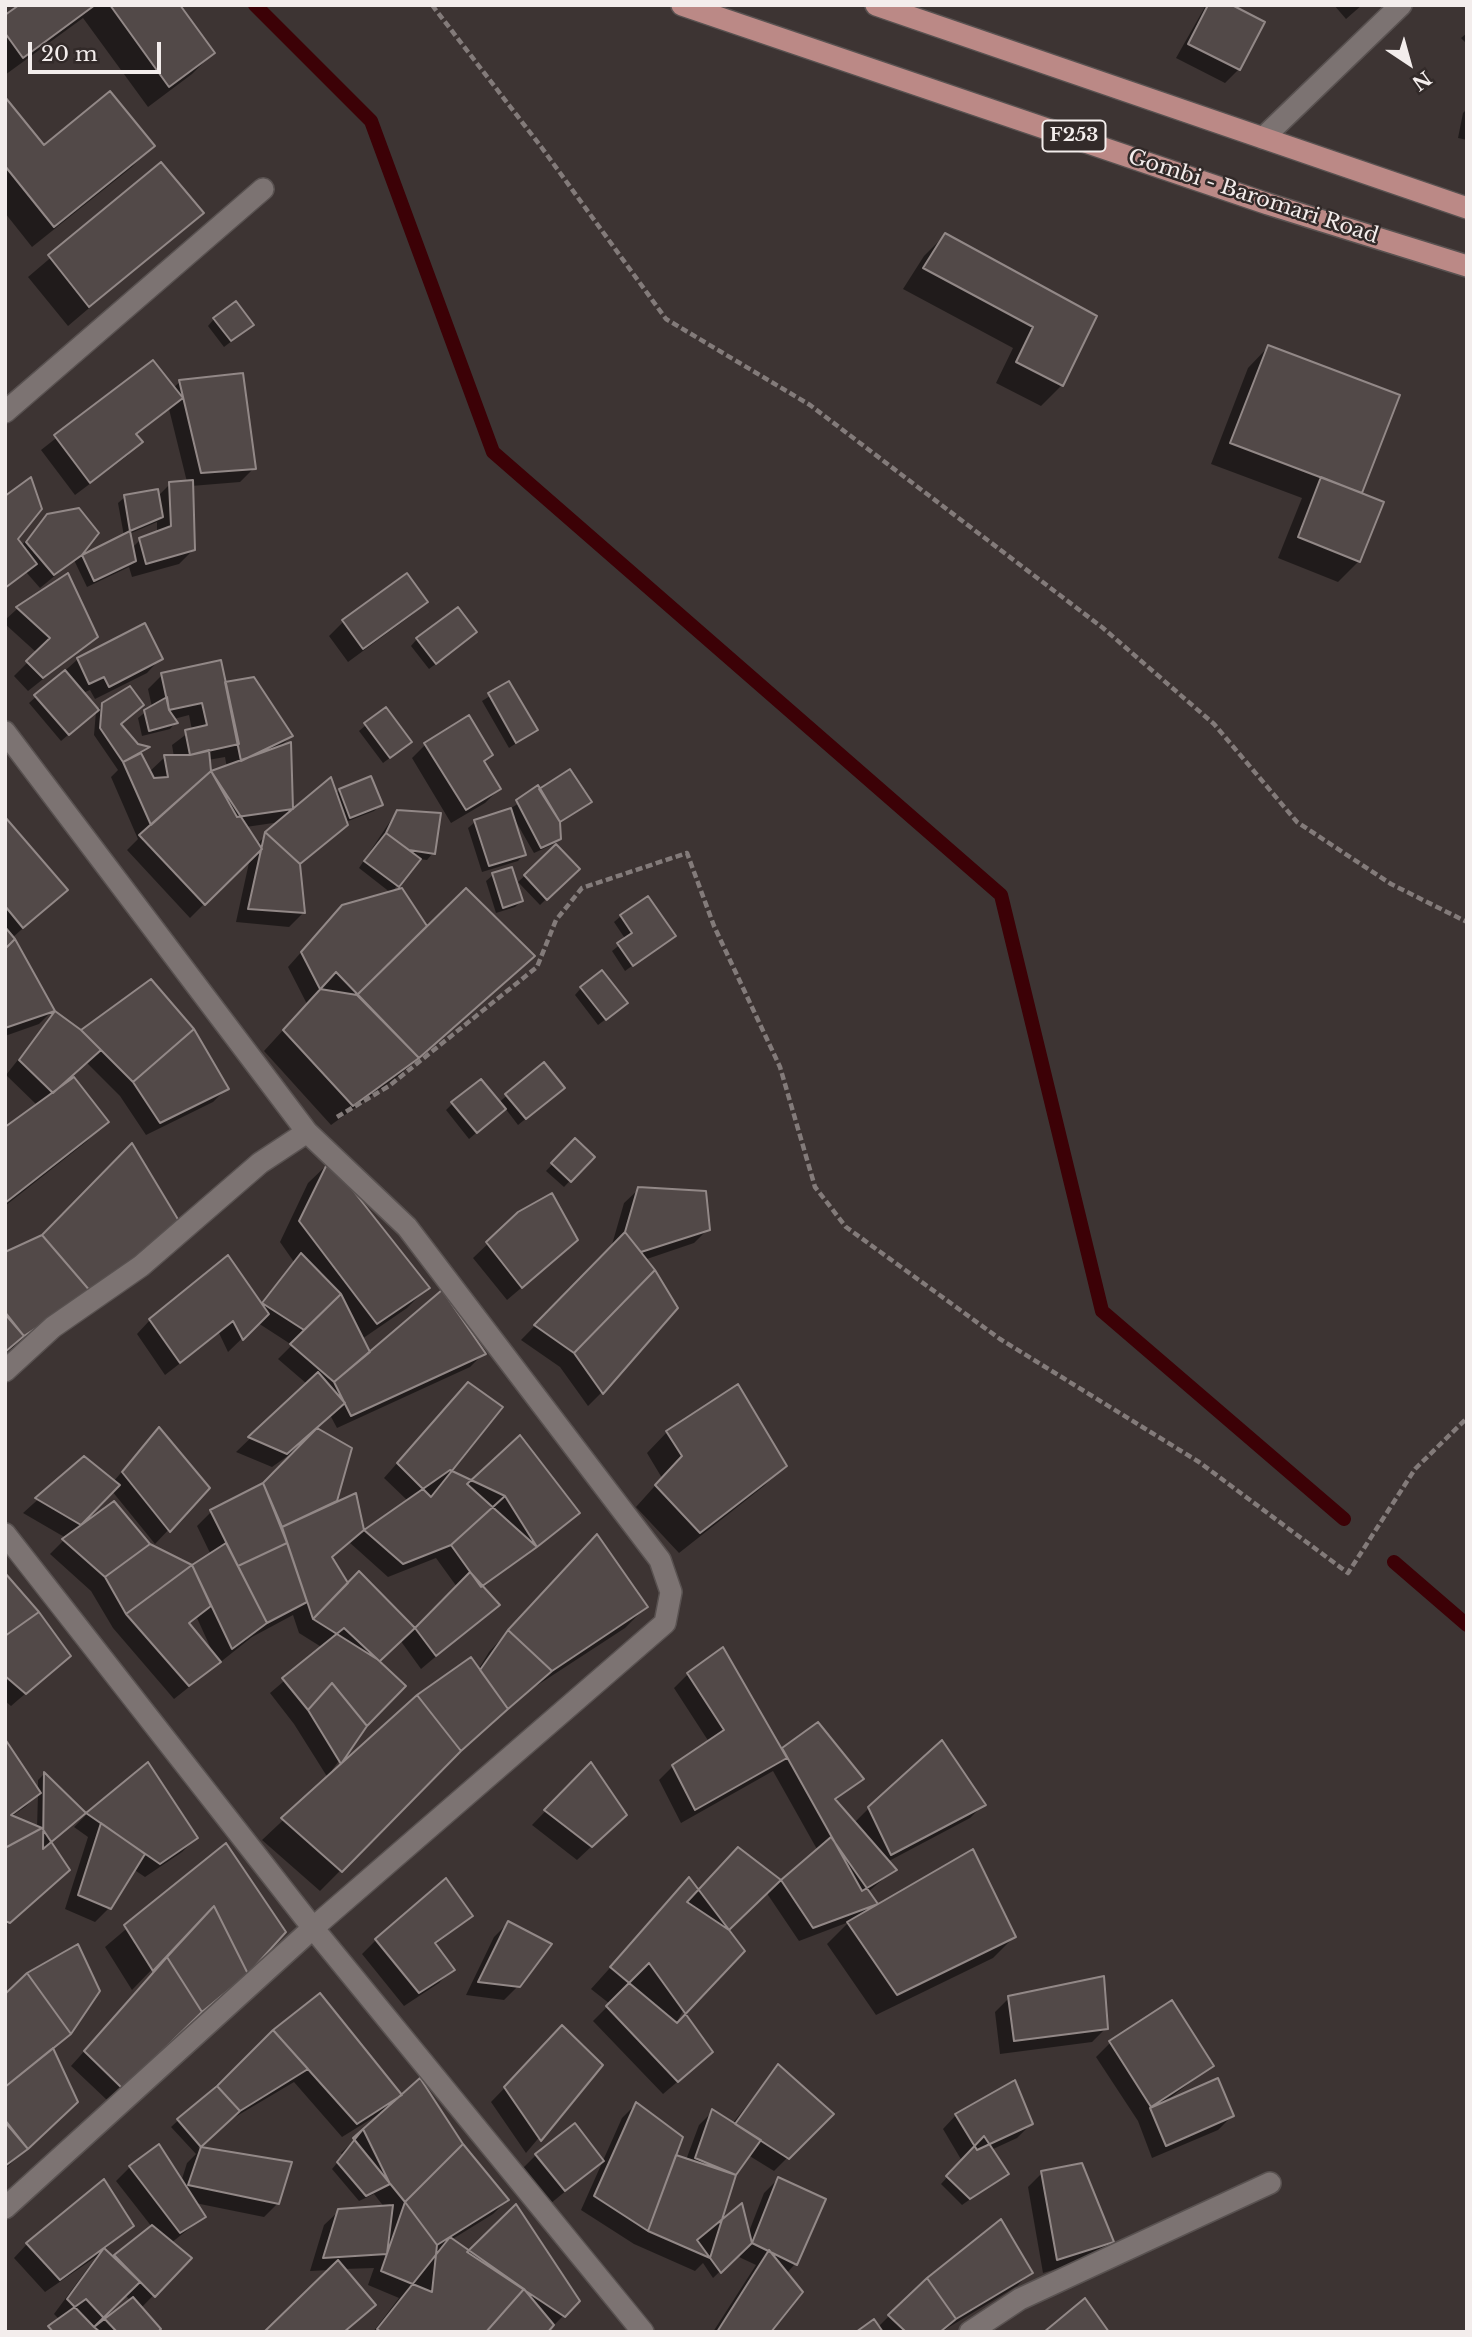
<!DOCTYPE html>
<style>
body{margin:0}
#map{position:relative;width:1472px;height:2337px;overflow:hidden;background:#3d3433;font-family:"Libre Baskerville",serif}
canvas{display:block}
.frame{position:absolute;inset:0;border:7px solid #f3edec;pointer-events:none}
.north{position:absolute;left:1374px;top:28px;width:70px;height:70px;-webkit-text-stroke:5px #322a29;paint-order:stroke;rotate:144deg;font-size:19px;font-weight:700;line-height:28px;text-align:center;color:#f3edec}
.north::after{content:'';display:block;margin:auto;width:24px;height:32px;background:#f3edec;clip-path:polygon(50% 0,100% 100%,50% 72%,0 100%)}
.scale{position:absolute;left:28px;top:42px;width:133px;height:32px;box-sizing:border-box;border:4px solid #f3edec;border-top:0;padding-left:9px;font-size:21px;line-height:24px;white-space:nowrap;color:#f3edec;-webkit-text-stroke:5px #322a29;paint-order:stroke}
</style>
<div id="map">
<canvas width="1472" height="2337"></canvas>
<div class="frame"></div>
<div class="north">N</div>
<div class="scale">20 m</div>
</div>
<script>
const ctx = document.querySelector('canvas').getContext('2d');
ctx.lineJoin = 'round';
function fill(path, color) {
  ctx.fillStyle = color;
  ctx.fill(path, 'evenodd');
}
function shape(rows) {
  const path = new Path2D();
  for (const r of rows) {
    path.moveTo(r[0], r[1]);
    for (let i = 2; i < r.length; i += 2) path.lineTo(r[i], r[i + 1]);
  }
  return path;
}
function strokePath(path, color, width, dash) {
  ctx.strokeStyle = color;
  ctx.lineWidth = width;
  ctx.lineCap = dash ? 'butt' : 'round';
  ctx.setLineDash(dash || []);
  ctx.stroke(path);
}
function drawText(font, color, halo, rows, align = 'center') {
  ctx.font = font + ' "Libre Baskerville",serif';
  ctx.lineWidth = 5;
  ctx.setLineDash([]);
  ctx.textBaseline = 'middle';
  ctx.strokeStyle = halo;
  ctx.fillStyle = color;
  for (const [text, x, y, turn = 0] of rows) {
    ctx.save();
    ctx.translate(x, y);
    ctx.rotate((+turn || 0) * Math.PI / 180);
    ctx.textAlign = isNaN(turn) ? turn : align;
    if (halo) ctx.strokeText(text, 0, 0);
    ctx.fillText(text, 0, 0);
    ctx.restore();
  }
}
fill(shape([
 [22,5,178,5,213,53,192,74,148,107,83,18,5,75,5,18],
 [1206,5,1228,5,1239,69,1225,83,1176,58],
 [1334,5,1362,5,1346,19],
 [1467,33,1467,44,1461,38],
 [5,99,44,147,152,146,132,167,32,247,5,213],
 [1467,109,1467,140,1458,138,1463,113],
 [161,164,201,213,68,326,28,277],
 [945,235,1094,317,1062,385,1041,406,996,383,1013,348,903,289,924,256],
 [214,319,245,331,224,347,208,326],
 [1268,347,1398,396,1360,494,1359,561,1338,582,1278,558,1302,498,1211,464,1248,368],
 [153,362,173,388,180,382,254,468,240,482,191,486,193,550,179,564,132,577,129,567,87,587,74,560,40,588,26,572,5,589,5,498,16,539,21,546,48,515,97,533,75,560,124,536,118,503,125,497,158,496,170,484,187,482,169,409,135,436,141,442,127,456,75,495,41,450],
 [157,522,157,533,140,540,132,548,129,534],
 [407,575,426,602,412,615,348,662,329,636,343,622],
 [67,576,96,637,28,691,14,676,37,653,5,624,5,620,17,609],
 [417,639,468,639,429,669,411,646],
 [78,659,160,659,147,673,95,699,90,690,83,693,97,710,103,705,137,746,147,748,140,754,149,772,165,757,174,757,172,745,192,730,189,715,174,719,176,722,170,729,142,736,138,718,152,707,148,689,162,675,224,684,291,736,278,749,289,745,292,813,340,791,381,805,374,811,346,822,332,838,298,866,303,913,289,927,236,922,250,858,190,918,127,850,138,839,111,777,118,770,94,735,96,711,61,741,29,703],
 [225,757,227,768,210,774,208,760],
 [280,822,257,844,246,827],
 [509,684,536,730,509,748,482,701],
 [366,725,403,748,383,763,359,731],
 [425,745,491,755,483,763,499,789,485,803,451,823,412,758],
 [538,792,589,802,559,824,559,838,552,845,534,853,511,813,524,854,518,861,482,872,468,828,475,822,511,808],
 [397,811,433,853,427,860,419,859,391,893,359,868],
 [5,820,66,890,12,938,52,1011,39,1024,5,1036],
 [556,847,577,869,540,905,518,882],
 [493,875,521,901,515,907,496,913,486,881],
 [621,916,673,936,625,971,612,951,626,940,614,922],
 [329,921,415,941,533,956,396,1078,331,1125,264,1051,307,1004,288,967],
 [581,988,619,1009,598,1025,575,995],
 [55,1013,81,1032,227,1088,213,1102,146,1135,120,1096,86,1062,54,1091,107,1121,86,1142,5,1206,5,1129,38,1106,6,1075],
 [544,1065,556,1094,518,1125,505,1108,469,1139,446,1110,453,1103,498,1103],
 [575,1140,593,1157,564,1187,546,1171],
 [329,1163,428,1287,407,1308,362,1339,370,1355,484,1353,470,1367,337,1428,330,1415,315,1429,350,1449,335,1504,354,1495,362,1533,408,1501,384,1478,454,1399,449,1471,471,1482,577,1513,482,1588,497,1605,421,1669,400,1640,378,1662,366,1725,332,1770,334,1772,478,1670,489,1652,576,1557,646,1607,625,1628,530,1690,446,1764,320,1891,262,1840,328,1778,294,1724,270,1693,323,1648,299,1633,293,1615,252,1637,174,1699,113,1628,91,1591,50,1554,66,1538,23,1513,84,1458,113,1482,146,1444,208,1488,155,1544,112,1491,78,1527,149,1545,192,1567,211,1555,197,1526,211,1512,263,1485,299,1448,272,1467,236,1452,307,1384,278,1359,292,1345,258,1323,228,1352,219,1333,165,1375,137,1334,150,1320,260,1304,294,1262,280,1242,308,1183],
 [349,1542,388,1577,436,1558,457,1587,415,1630,359,1573,348,1585,331,1558],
 [197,1618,213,1653,188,1625],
 [639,1189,708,1229,694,1243,644,1260,602,1392,588,1406,560,1367,521,1340,611,1248,624,1203],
 [520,1213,561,1254,507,1300,473,1258],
 [5,1254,68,1310,5,1353],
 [667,1432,785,1465,764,1486,679,1553,636,1507,662,1478,647,1453],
 [5,1576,69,1656,11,1706,5,1701],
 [688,1674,781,1750,817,1725,861,1779,835,1801,854,1823,869,1808,984,1804,970,1818,887,1862,894,1870,868,1892,876,1904,870,1909,1014,1937,993,1958,876,2015,827,1944,849,1922,799,1941,766,1892,727,1930,678,2020,697,2065,663,2094,593,2021,610,2004,591,1989,689,1880,697,1892,738,1849,781,1882,818,1851,773,1771,681,1823,659,1780,673,1766,709,1742,674,1688],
 [5,1742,38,1792,38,1780,44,1774,86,1815,148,1765,196,1838,182,1852,145,1877,133,1869,109,1908,95,1922,65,1909,88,1837,74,1827,86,1815,84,1813,49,1842,54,1884,5,1926],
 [38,1794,37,1828,11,1817,25,1807],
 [590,1765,611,1828,577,1860,532,1825],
 [225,1845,247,1973,186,2026,108,2101,71,2066,165,1961,163,1958,132,1990,105,1947],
 [471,1916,435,1945,452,1969,439,1983,404,2006,362,1954,376,1940],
 [508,1923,519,1985,504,2000,466,1995,494,1937],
 [5,1997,70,2033,52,2050,62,2116,5,2169],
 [1009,1998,1106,2028,1092,2042,1000,2054,995,2012],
 [1171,2002,1212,2066,1170,2098,1232,2116,1218,2130,1152,2158,1138,2121,1096,2057,1110,2043],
 [274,2031,402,2097,462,2145,507,2200,493,2214,451,2240,564,2315,550,2329,373,2332,399,2298,368,2285,374,2268,344,2269,374,2305,345,2332,266,2332,330,2270,310,2271,324,2225,339,2211,385,2208,374,2194,359,2201,332,2169,343,2156,341,2153,384,2111,342,2137,294,2082,225,2123,198,2148,290,2164,278,2203,264,2217,195,2203,204,2217,171,2243,189,2259,141,2308,162,2332,46,2332,60,2320,54,2314,96,2257,45,2292,14,2258,27,2244,132,2226,104,2250,113,2259,152,2227,116,2181,130,2167,181,2182,187,2163,196,2154,171,2127],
 [125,2295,131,2301,104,2321,101,2318],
 [549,2042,600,2065,526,2153,491,2102],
 [778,2067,831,2114,774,2171,748,2155,734,2175,719,2224,748,2234,764,2193,778,2179,823,2200,795,2264,786,2274,769,2332,713,2332,756,2265,739,2257,741,2251,713,2278,703,2263,695,2271,634,2244,581,2210,622,2118,636,2104,674,2156,686,2160,699,2125,712,2112,732,2124],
 [956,2115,1031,2124,1017,2138,991,2150,1007,2173,962,2205,941,2184,962,2161,943,2129],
 [536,2155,602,2161,550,2204,522,2169],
 [1042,2173,1112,2242,1098,2256,1043,2273,1028,2187],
 [1031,2272,1017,2286,941,2332,859,2332,878,2327,889,2316]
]), '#0007');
strokePath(shape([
 [255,5,371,121,493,452,1001,895,1102,1311,1344,1519],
 [1394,1562,1467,1625]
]), '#3c0106', 14);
const building = shape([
 [19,5,95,5,23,58,5,33,5,15,19,5],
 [110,5,180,5,215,53,169,87,110,5],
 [1208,5,1232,5,1265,22,1240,70,1188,44,1208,5],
 [110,91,155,146,54,227,5,166,5,97,44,145,110,91],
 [161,162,204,213,89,307,48,255,161,162],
 [945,233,1097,316,1063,386,1016,362,1033,327,923,268,945,233],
 [236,301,254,325,231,341,213,318,236,301],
 [1268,345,1400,395,1362,493,1230,443,1268,345],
 [153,360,183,398,136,434,143,442,90,483,54,435,153,360],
 [243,373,256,469,201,473,179,380,243,373],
 [31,477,42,509,18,539,37,564,5,588,5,496,31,477],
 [1321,477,1384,502,1360,562,1298,537,1321,477],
 [193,480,195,550,146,564,139,538,171,526,169,482,193,480],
 [158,489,163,517,130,531,124,495,158,489],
 [79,508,99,533,82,555,54,575,26,542,47,514,79,508],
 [130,531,136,561,94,581,82,555,130,531],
 [68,573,98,637,43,678,26,661,50,638,16,607,68,573],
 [407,573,428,602,363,649,342,620,407,573],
 [458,607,477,632,436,664,416,638,458,607],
 [145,623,163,659,109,687,104,677,89,684,77,658,145,623],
 [221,660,239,744,190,755,185,730,207,725,202,703,169,710,161,673,221,660],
 [65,670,99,710,69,735,34,695,65,670],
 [254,677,293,736,241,761,225,682,254,677],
 [509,681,538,730,516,743,488,693,509,681],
 [130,686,144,705,121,724,138,744,150,747,123,762,100,728,102,703,130,686],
 [167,697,169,710,178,723,149,731,144,710,167,697],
 [386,707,412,742,390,758,364,723,386,707],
 [469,715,493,755,484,761,501,789,466,810,424,743,469,715],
 [291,742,293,809,237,817,211,771,291,742],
 [209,750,211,771,151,825,123,762,141,753,154,778,168,777,164,755,190,755,209,750],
 [570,769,592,802,560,822,539,789,570,769],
 [211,771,262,849,205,905,139,835,211,771],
 [371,776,383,805,350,818,339,789,371,776],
 [331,777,348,825,300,864,265,832,331,777],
 [538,785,560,822,561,839,541,848,516,800,538,785],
 [511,808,526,855,489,866,474,820,511,808],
 [397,810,441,813,435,854,409,850,386,833,397,810],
 [5,817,68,890,23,928,5,906,5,817],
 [265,832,300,864,305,913,248,909,265,832],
 [386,833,421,859,399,887,364,861,386,833],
 [556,844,580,869,547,900,524,875,556,844],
 [512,867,523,901,503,908,492,873,512,867],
 [402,888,427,926,357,995,320,989,301,952,342,905,402,888],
 [466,888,535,956,419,1058,357,995,466,888],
 [648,896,676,936,633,966,617,943,632,933,620,915,648,896],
 [5,927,15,939,5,949,5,927],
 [15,939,55,1011,5,1028,5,949,15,939],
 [602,970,628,1003,606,1020,580,987,602,970],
 [336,972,419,1058,353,1106,283,1030,336,972],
 [151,979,194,1029,133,1082,81,1030,151,979],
 [55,1011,81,1030,101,1050,53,1093,19,1060,55,1011],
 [194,1029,229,1089,160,1123,133,1082,194,1029],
 [544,1062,565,1088,526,1119,505,1094,544,1062],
 [74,1077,109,1122,5,1203,5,1127,74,1077],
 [481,1079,506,1109,477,1133,451,1102,481,1079],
 [575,1138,595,1157,571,1182,551,1163,575,1138],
 [132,1143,182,1226,91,1292,42,1235,132,1143],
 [329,1160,430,1288,377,1324,299,1221,329,1160],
 [638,1187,706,1191,710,1230,641,1252,625,1232,638,1187],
 [552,1193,578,1240,522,1288,486,1242,518,1212,552,1193],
 [625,1232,655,1270,574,1353,534,1325,625,1232],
 [42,1235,91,1292,24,1336,5,1314,5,1252,42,1235],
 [301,1253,341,1294,304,1330,262,1303,301,1253],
 [228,1255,269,1314,243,1340,233,1321,180,1363,149,1319,228,1255],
 [655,1270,678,1308,603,1394,574,1353,655,1270],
 [442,1290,486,1354,351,1416,334,1382,442,1290],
 [341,1294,370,1352,334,1382,290,1344,341,1294],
 [5,1312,24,1336,5,1352,5,1312],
 [318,1372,345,1403,287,1454,248,1437,318,1372],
 [468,1382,503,1407,431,1497,397,1463,468,1382],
 [738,1384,787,1466,700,1533,655,1485,682,1456,666,1431,738,1384],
 [159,1427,210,1488,170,1532,122,1472,159,1427],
 [317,1428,352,1448,337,1501,282,1527,263,1483,317,1428],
 [520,1435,580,1513,537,1547,467,1484,520,1435],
 [84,1456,120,1485,81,1525,35,1498,84,1456],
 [450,1470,505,1496,451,1545,403,1564,364,1530,450,1470],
 [263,1483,287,1543,238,1566,210,1510,263,1483],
 [356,1493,364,1530,332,1557,348,1583,313,1619,282,1527,356,1493],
 [505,1496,537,1547,481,1587,451,1545,505,1496],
 [114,1501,150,1544,105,1577,62,1539,114,1501],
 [597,1534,648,1607,552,1671,508,1630,597,1534],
 [226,1543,267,1623,232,1649,192,1565,226,1543],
 [287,1543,307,1602,267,1623,238,1566,287,1543],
 [150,1544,192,1565,126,1614,105,1577,150,1544],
 [192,1565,211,1606,189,1623,221,1662,189,1686,126,1614,192,1565],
 [359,1571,415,1628,380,1661,313,1619,359,1571],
 [470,1572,500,1605,436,1656,415,1628,470,1572],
 [5,1573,39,1612,5,1636,5,1573],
 [39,1612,71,1656,26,1694,5,1676,5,1636,39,1612],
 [344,1628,406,1686,367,1726,332,1683,308,1710,282,1678,344,1628],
 [508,1630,552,1671,508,1709,480,1670,508,1630],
 [723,1647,787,1758,695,1810,672,1765,724,1730,687,1673,723,1647],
 [471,1657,508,1709,461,1751,417,1695,471,1657],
 [332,1683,367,1726,341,1764,308,1710,332,1683],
 [417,1695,461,1751,342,1872,281,1818,417,1695],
 [818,1722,864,1779,835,1799,897,1870,862,1891,782,1748,818,1722],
 [5,1739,41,1793,11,1815,42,1828,5,1848,5,1739],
 [942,1740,986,1805,891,1855,868,1807,942,1740],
 [148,1762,198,1838,160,1864,86,1813,148,1762],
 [591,1762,627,1815,592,1847,544,1810,591,1762],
 [44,1772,86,1813,43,1849,44,1772],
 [101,1823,145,1854,111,1909,78,1895,101,1823],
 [42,1828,70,1870,10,1923,5,1921,5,1848,42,1828],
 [831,1837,878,1904,813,1928,781,1880,831,1837],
 [226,1843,286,1932,248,1974,214,1906,153,1971,124,1925,226,1843],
 [738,1847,781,1880,729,1930,687,1902,738,1847],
 [973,1849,1016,1937,897,1995,847,1922,973,1849],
 [689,1877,745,1951,677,2023,610,1967,689,1877],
 [446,1878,473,1916,435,1943,455,1970,419,1993,375,1939,446,1878],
 [214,1906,248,1974,202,2012,167,1957,214,1906],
 [508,1921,552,1944,520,1987,478,1982,508,1921],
 [78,1944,100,1991,71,2034,27,1973,78,1944],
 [167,1957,202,2012,123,2089,84,2051,167,1957],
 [649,1963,713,2052,678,2082,606,2006,649,1963],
 [27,1973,71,2034,5,2087,5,1994,27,1973],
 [1104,1976,1108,2029,1014,2041,1008,1996,1104,1976],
 [320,1993,402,2095,357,2124,273,2030,320,1993],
 [1172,2000,1214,2066,1151,2107,1109,2041,1172,2000],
 [562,2025,603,2065,541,2141,504,2087,562,2025],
 [273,2030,308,2069,240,2111,217,2086,273,2030],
 [53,2048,78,2102,28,2149,5,2120,5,2087,53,2048],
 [778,2064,834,2114,789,2159,735,2124,778,2064],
 [420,2078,463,2144,405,2202,353,2138,420,2078],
 [1218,2078,1234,2116,1166,2146,1150,2108,1218,2078],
 [1015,2080,1033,2124,977,2150,955,2114,1015,2080],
 [217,2086,240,2111,201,2147,177,2119,217,2086],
 [636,2102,683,2137,648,2231,594,2196,636,2102],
 [712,2109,761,2140,736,2175,695,2158,712,2109],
 [5,2122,28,2149,5,2166,5,2122],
 [575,2123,604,2161,565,2191,535,2154,575,2123],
 [363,2129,390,2184,366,2196,337,2162,363,2129],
 [984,2136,1009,2174,970,2199,946,2176,984,2136],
 [159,2144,206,2217,180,2233,129,2166,159,2144],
 [463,2144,509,2200,437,2245,405,2202,463,2144],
 [201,2147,292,2162,279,2204,188,2185,201,2147],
 [676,2155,736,2175,710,2258,648,2231,676,2155],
 [1082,2163,1114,2242,1057,2260,1041,2171,1082,2163],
 [778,2177,826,2199,797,2265,752,2243,778,2177],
 [104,2179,134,2226,60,2280,26,2243,104,2179],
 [405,2202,437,2245,432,2292,381,2271,405,2202],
 [742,2203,752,2243,721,2273,697,2240,742,2203],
 [516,2204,580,2301,565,2317,467,2252,516,2204],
 [393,2205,387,2254,323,2258,338,2209,393,2205],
 [1001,2219,1033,2273,956,2319,927,2278,1001,2219],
 [152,2225,192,2258,155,2297,114,2255,152,2225],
 [450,2237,524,2289,486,2332,381,2332,377,2329,450,2237],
 [104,2248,140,2282,94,2327,67,2299,104,2248],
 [769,2250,803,2292,771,2332,717,2332,769,2250],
 [338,2260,376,2305,344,2332,264,2332,338,2260],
 [927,2278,956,2319,940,2332,906,2332,888,2315,927,2278],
 [524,2289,554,2325,548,2332,486,2332,524,2289],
 [133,2297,161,2329,158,2332,100,2332,94,2327,133,2297],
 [1085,2298,1109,2332,1044,2332,1085,2298],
 [86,2299,117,2332,53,2332,48,2326,86,2299],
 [874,2319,883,2332,856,2332,874,2319]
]);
fill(building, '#524948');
strokePath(building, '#928887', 2);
const minor = shape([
 [1263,138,1401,5],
 [5,412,263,189],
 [5,732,307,1132,407,1227,660,1560,671,1592,665,1623,313,1928,5,2208],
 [5,1371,53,1327,141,1266,260,1163,307,1132],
 [5,1534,313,1928,643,2332],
 [970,2332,1020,2299,1270,2183]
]);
const major = shape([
 [682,5,1268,204,1467,266],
 [876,5,1467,208]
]);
strokePath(minor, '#595251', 24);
strokePath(major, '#595251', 24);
strokePath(shape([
 [432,5,542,148,666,319,810,405,1103,628,1214,724,1297,822,1391,884,1467,922],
 [337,1117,389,1086,537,967,556,920,582,888,687,853,714,926,780,1067,815,1187,846,1227,1000,1339,1199,1462,1348,1573,1415,1469,1467,1418]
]), '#837b7a', 4.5, [7, 3.5]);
strokePath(minor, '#7c7372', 21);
strokePath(major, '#bb8986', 21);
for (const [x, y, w] of [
 [1074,136,63]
]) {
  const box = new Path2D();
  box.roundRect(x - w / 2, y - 15.5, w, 31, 5);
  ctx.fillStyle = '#322a29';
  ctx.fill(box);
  strokePath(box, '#f3edec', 2);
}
drawText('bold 19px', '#f3edec', null, [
 ["F253",1074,136]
]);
drawText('21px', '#f3edec', '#322a29', [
 ["Gombi - Baromari Road",1253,197,18]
]);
</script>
